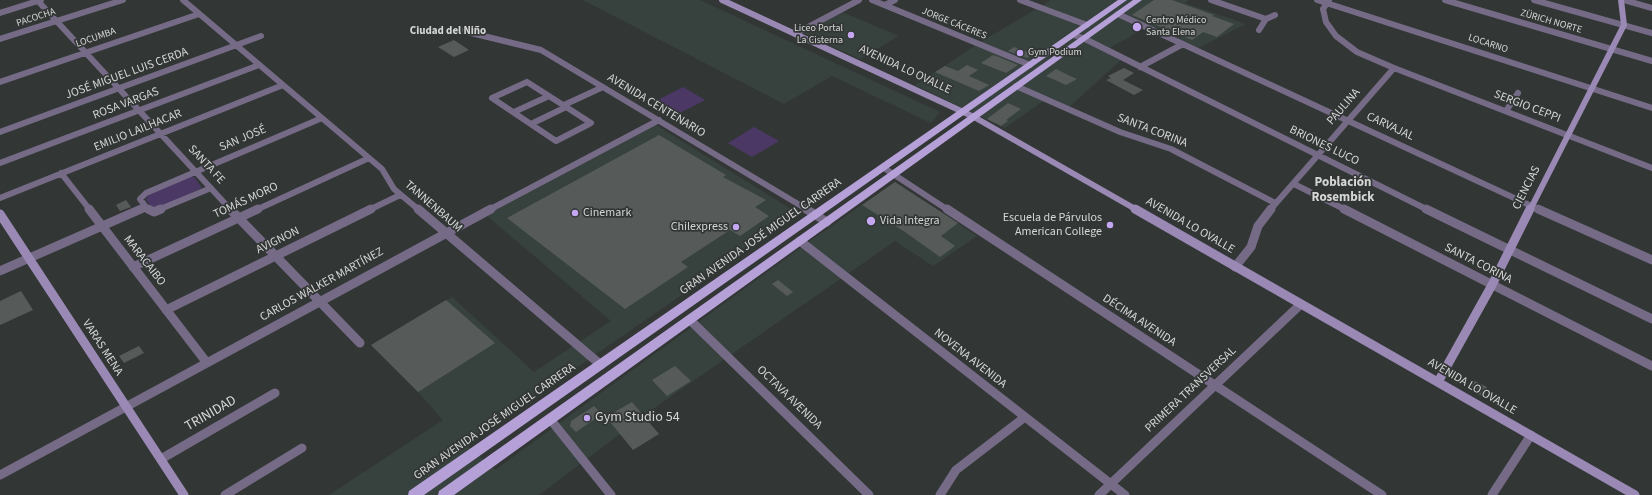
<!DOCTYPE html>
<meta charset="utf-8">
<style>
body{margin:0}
canvas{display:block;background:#323635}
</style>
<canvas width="1652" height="495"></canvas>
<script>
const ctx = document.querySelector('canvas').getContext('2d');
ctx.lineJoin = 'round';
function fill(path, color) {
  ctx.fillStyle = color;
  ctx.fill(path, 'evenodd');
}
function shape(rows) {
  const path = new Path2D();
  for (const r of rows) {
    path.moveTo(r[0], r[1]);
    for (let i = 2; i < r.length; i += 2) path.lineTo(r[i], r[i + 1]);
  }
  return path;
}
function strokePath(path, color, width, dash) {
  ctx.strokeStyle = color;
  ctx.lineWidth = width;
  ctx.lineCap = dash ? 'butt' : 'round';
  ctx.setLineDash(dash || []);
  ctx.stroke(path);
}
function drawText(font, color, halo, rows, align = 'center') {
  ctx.font = font + ' "Source Sans 3",sans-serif';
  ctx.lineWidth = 3.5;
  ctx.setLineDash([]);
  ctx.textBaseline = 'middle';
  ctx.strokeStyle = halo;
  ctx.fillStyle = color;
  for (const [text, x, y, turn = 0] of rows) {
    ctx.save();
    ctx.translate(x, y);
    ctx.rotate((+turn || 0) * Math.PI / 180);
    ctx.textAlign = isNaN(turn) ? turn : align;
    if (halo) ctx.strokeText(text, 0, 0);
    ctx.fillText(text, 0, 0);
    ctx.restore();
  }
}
fill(shape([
 [583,0,700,0,940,112,931,123,832,76,784,104],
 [1051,0,1189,0,1185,3,1246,24,1198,48,1149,26,1104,51,1121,60,1069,107,1049,97,1005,128,915,85,981,42],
 [842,12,899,36,860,59,803,33],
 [656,125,799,214,466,444,495,470,810,241,895,182,977,236,933,266,895,241,657,406,539,495,329,495,443,420,418,392,371,345,452,297,534,372,611,321,486,215]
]), '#37423f');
fill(shape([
 [683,87,705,100,678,114,656,101],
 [754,127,779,141,752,157,728,143],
 [190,177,194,177,202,188,161,207,152,207,146,200,148,195]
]), '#4b3865');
fill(shape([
 [1154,0,1172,0,1214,15,1212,16,1234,24,1217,37,1203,32,1192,40,1132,15],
 [454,40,469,50,454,57,438,47],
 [1014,47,1033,54,1027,58,1008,51],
 [993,55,999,57,1018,65,1006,73,981,63],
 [967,65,978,70,969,76,989,85,979,91,935,72,945,66,958,71],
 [1124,68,1134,73,1123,80,1143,90,1134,95,1106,80,1111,78,1108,76],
 [1056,69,1068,75,1077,79,1066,85,1046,76],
 [1008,103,1021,109,1006,120,1008,121,1001,126,987,119],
 [659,135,726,175,723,177,766,200,755,207,769,216,740,236,730,230,681,262,688,267,625,309,507,218],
 [895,182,958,223,941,236,955,246,940,257,905,232,862,205],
 [126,200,131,207,120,211,116,205],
 [778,280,793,292,787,296,772,284],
 [21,291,33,310,0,325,0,301],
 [446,300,495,343,418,392,371,345],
 [139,346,144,353,124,363,119,356],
 [675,366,691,381,667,396,652,380],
 [1473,380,1487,387,1482,396,1468,389],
 [632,402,659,434,633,450,606,417],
 [594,406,602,414,576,432,570,426,571,421]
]), '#565b5a');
strokePath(shape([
 [37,0,231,210],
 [183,0,382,169,394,189,419,210],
 [872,0,1030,65],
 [1020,0,1087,25],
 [1211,0,1266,19,1275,15],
 [1317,0,1652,108],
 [1329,0,1323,9,1326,22,1336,36,1357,52,1394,68,1652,168],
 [1445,0,1652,61],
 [1534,0,1652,33],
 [1624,0,1652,8],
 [885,5,895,0],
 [0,13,41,0],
 [1118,14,1540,210],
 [1259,30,1266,19],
 [463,31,541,50,808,210],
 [795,34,859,0],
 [1073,35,1083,38,1428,210],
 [0,39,123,0],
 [1140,67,1183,44],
 [0,82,199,14],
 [527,82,549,96,591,123,556,141,492,98,527,82],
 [1016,86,1120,132,1171,149,1275,203],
 [564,105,603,87],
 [1506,111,1518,93],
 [514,112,549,96],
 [531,124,566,107],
 [0,132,261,36],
 [0,163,259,65],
 [884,168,948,210],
 [61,173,90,210],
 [1294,184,1346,210],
 [0,198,283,85],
 [139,210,146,207],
 [148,210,140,199,146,193,322,118],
 [158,210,211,188],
 [256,210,369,158],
 [369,210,400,195],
 [489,210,659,120],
 [1270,210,1394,68]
]), '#756b86', 6);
strokePath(shape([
 [89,209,207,363],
 [148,209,154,212,161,209],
 [230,209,360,343],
 [418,209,601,365],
 [806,209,827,222],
 [947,209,1382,495],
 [1344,209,1652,366],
 [1426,209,1652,319],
 [1538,209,1652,260],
 [800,241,1125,495],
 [133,267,258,209],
 [1235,267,1251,247,1258,226,1271,209],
 [0,271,141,209],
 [166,310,371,209],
 [690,320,869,495],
 [550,419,611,495],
 [161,459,275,393],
 [0,475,491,209],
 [225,495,302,448],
 [940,495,956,470,1025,417],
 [1099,495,1301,304],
 [1492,495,1531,435]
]), '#756b86', 9);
strokePath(shape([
 [722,0,974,117,1137,210],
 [1530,210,1624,25,1621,0]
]), '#9989b4', 6);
strokePath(shape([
 [1135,209,1635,495],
 [0,214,184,495],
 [1438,382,1492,285,1530,209]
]), '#9989b4', 9);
fill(shape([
 [1118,0,1127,0,424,495,408,495,409,491,1118,0],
 [1133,0,1142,0,454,495,438,495,439,491,1133,0]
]), '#b5a0d7');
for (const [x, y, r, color] of [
 [1137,27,5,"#c4a7f1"],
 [851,35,4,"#c4a7f1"],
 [1020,53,4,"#c4a7f1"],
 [575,213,4,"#c4a7f1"],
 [871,221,5,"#c4a7f1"],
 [1110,225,4,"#c4a7f1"],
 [736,227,4,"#c4a7f1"],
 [587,418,4,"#c4a7f1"]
]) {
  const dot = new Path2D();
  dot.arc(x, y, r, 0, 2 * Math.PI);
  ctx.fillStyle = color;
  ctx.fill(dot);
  strokePath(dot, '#323635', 1.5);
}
drawText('10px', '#d5d7d6', '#323635', [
 ["PACOCHA",36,18,-18],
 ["ZÜRICH NORTE",1551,22,16],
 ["JORGE CÁCERES",954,24,22],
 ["LOCUMBA",96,38,-19],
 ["LOCARNO",1488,44,18]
]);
drawText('10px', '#d5d7d6', '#323635', [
 ["Centro Médico",1146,21],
 ["Santa Elena",1146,33],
 ["Liceo Portal",843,29,"right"],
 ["La Cisterna",843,41,"right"],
 ["Gym Podium",1028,53]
], 'left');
drawText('bold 11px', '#d5d7d6', '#323635', [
 ["Ciudad del Niño",448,32]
]);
drawText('12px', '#d5d7d6', '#323635', [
 ["AVENIDA LO OVALLE",905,70,25],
 ["JOSÉ MIGUEL LUIS CERDA",127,74,-20],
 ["ROSA VARGAS",126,104,-21],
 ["AVENIDA CENTENARIO",656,106,31],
 ["PAULINA",1344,107,-49],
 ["SERGIO CEPPI",1527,107,21],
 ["CARVAJAL",1390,127,25],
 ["EMILIO LAILHACAR",138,131,-22],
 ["SANTA CORINA",1152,131,21],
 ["SAN JOSÉ",243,139,-23],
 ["BRIONES LUCO",1324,146,26],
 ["SANTA FE",206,165,47],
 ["CIENCIAS",1527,188,-63],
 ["TOMÁS MORO",246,201,-25],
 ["TANNENBAUM",433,207,41],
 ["AVENIDA LO OVALLE",1190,226,30],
 ["GRAN AVENIDA JOSÉ MIGUEL CARRERA",761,237,-35],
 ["AVIGNON",278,241,-26],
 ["MARACAIBO",144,261,52],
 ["SANTA CORINA",1478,264,27],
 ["CARLOS WALKER MARTÍNEZ",322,285,-29],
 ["DÉCIMA AVENIDA",1139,321,33],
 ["VARAS MENA",102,348,57],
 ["NOVENA AVENIDA",970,359,38],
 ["AVENIDA LO OVALLE",1472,387,30],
 ["PRIMERA TRANSVERSAL",1191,390,-43],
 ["OCTAVA AVENIDA",789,398,44],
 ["GRAN AVENIDA JOSÉ MIGUEL CARRERA",495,422,-35]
]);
drawText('12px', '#d5d7d6', '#323635', [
 ["Cinemark",583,213],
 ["Escuela de Párvulos",1102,218,"right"],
 ["American College",1102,232,"right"],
 ["Vida Integra",880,221],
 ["Chilexpress",728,227,"right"]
], 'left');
drawText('bold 13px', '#d5d7d6', '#323635', [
 ["Población",1343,183],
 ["Rosembick",1343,198]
]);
drawText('14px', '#d5d7d6', '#323635', [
 ["TRINIDAD",211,414,-30]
]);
drawText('14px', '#d5d7d6', '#323635', [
 ["Gym Studio 54",595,418]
], 'left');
</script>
